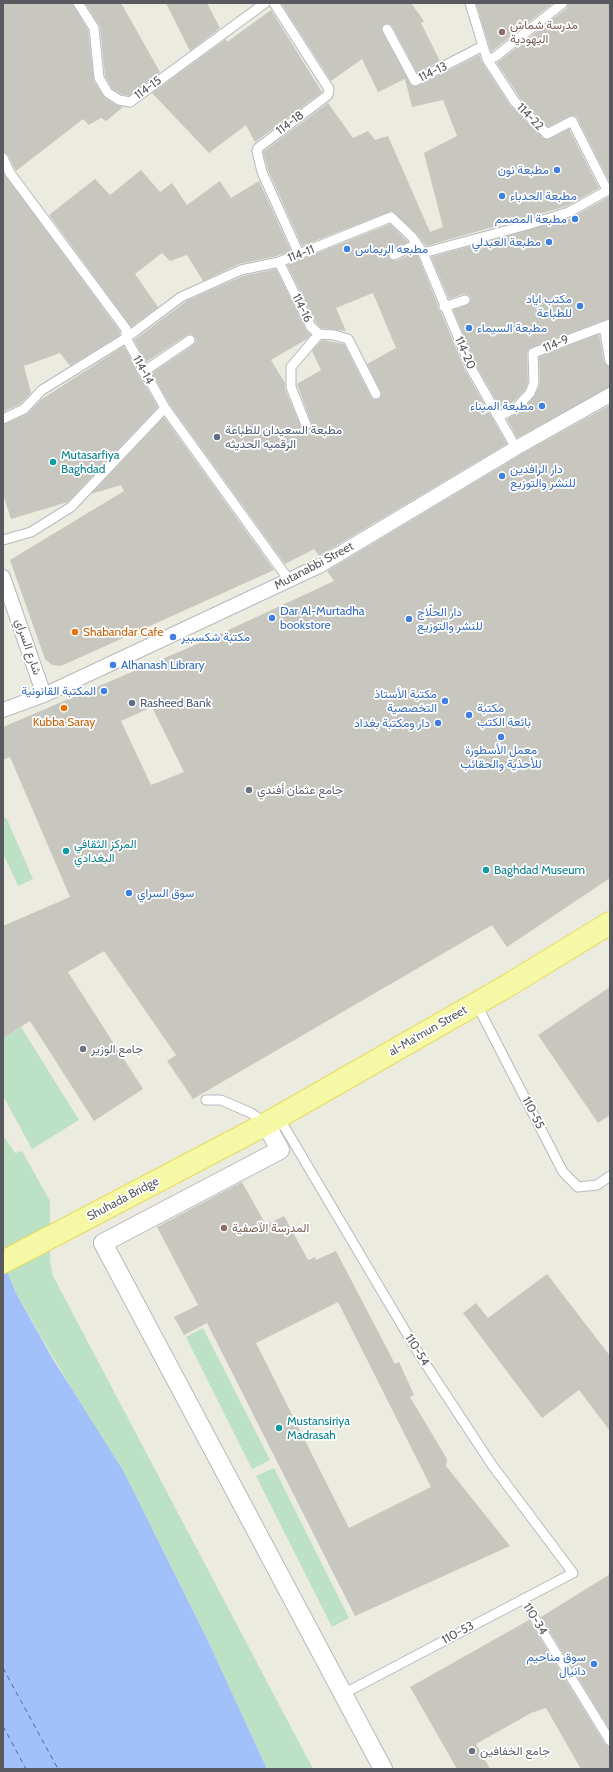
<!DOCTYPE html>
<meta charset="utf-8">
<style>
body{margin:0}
#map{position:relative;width:613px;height:1772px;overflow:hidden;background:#ebebe0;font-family:Cabin,sans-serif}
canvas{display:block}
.frame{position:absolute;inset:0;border:4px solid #595a60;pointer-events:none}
</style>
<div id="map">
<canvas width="613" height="1772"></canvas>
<div class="frame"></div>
</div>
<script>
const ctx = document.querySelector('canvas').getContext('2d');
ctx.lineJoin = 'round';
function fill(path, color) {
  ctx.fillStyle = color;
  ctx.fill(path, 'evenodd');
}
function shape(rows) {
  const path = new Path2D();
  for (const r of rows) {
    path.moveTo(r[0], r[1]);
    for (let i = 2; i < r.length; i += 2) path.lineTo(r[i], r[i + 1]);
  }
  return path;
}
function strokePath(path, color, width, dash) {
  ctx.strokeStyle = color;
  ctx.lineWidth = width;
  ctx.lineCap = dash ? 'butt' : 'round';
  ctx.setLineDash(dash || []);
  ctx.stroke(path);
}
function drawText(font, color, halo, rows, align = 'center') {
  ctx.font = font + ' Cabin,Vazirmatn,sans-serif';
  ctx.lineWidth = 3.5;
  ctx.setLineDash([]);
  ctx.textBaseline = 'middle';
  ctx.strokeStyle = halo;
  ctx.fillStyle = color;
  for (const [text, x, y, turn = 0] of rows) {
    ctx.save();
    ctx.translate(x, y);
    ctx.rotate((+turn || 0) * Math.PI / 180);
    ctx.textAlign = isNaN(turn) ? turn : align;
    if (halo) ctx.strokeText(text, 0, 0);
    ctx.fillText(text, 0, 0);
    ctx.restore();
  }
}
fill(shape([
 [6,817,33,879,18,886,3,853,3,818],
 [21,1027,79,1120,32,1149,3,1096,3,1031,6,1036],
 [3,1135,15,1153,22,1151,50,1201,50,1260,53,1276,313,1769,267,1769,208,1641,124,1472,86,1414,17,1295,3,1262],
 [203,1328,270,1460,252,1469,186,1337],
 [274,1468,349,1618,332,1627,256,1476]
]), '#bde1c5');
fill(shape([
 [3,1262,17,1295,54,1361,124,1472,208,1641,267,1769,3,1769]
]), '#a2c0f9');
strokePath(shape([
 [3,1668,58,1769],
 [3,1726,26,1769]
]), '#4767b9', 1, [5, 4]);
fill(shape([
 [3,3,72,3,88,30,94,81,105,98,116,105,123,107,106,121,101,118,89,125,83,119,16,171,8,155,3,152],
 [85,3,121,3,160,72,129,96,121,94,112,89,105,76,100,27],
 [166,3,207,3,220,28,190,51],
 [281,3,411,3,424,21,421,23,440,61,417,73,392,26,390,24,385,24,381,29,412,86,418,86,479,55,482,62,510,105,543,138,550,139,569,129,599,188,567,206,426,246,416,233,392,211,302,246,268,170,263,152,328,103,353,138,368,131,375,140,388,136,430,232,443,227,424,153,457,136,443,100,412,107,405,79,378,92,362,59,331,81],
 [476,3,553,3,491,52],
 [569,3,610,3,610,183,576,116,569,116,548,127,520,98,497,63,567,8],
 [271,10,322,92,255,142,246,125,209,153,152,93,226,39,227,42],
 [141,170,160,192,172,183,187,205,220,181,231,198,259,181,291,251,277,256,239,264,203,281,187,255,170,261,162,253,135,274,158,307,131,327,49,215,95,179,110,195],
 [3,172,120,331,120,335,70,366,60,353,24,366,31,393,20,404,3,412],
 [610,196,610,318,528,349,527,353,528,382,525,390,513,402,501,409,477,367,453,310,469,304,471,298,469,295,463,294,449,299,431,257,571,218],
 [390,224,408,242,391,250,388,254,389,258,391,260,396,261,415,252,418,256,438,305,438,309,441,312,466,372,507,444,319,556,314,549,285,564,170,405,152,373,193,345,196,342,195,337,192,334,187,335,146,362,134,340,188,300,243,276,276,269,306,330,311,335,307,339,271,360,285,383,285,389,302,429,308,431,312,425,297,384,321,370,312,351,322,340,344,344,371,397,373,399,378,399,381,397,381,392,367,364,396,348,373,293,336,308,346,331,321,328,316,323,287,265],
 [599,334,604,362,610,367,610,387,517,438,507,419,521,411,535,395,540,383,539,357],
 [124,346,137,371,138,375,141,378,158,407,68,502,11,519,3,494,3,425,27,414,42,399],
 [610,405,610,878,507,947,492,925,193,1099,167,1061,176,1055,104,951,68,972,143,1089,94,1121,30,1021,3,1038,3,926,70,897,10,757,3,760,3,727,209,639,334,581,327,571,520,455],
 [152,707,184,772,151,785,121,721],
 [164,417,274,570,61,666,52,665,45,659,10,560,124,491,121,485,91,494],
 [610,987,610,1115,598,1123,538,1035],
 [242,1182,266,1225,284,1216,308,1260,315,1257,316,1260,336,1251,395,1364,399,1362,414,1395,410,1397,447,1459,446,1466,510,1546,355,1616,207,1323,184,1335,174,1317,198,1305,157,1227],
 [338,1302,431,1487,349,1528,256,1343],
 [547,1274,610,1356,610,1431,579,1390,542,1418,463,1313,476,1303,488,1318],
 [610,1574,610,1730,541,1617],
 [529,1620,605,1744,610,1747,610,1769,581,1769,546,1708,531,1713,476,1744,490,1769,457,1769,410,1687]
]), '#c8c7bf');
const service = shape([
 [78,3,94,28,99,78,108,93,119,100,130,102,265,3],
 [274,3,329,89,328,95,258,148,257,151,262,172,299,254],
 [470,3,487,59,515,102,547,134,572,121,607,190],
 [387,29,415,81,483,46],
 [487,59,495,57,563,3],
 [3,158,10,173,126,329,126,338,165,408,289,580],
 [423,253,472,370,516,448],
 [394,255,417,244],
 [279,262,311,327,319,334,334,335,348,339,376,394],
 [444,307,465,300],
 [604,327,610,361],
 [143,372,190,340],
 [498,417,517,407,530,393,534,383,533,353,610,324],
 [3,419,24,409,42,390,126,338,181,297,241,270,279,262,391,217,412,237,423,253,527,225,569,212,610,189],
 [306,425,291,387,291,367,319,334],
 [3,540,31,532,71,507,165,408],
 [476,1003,563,1172,578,1187,597,1185,610,1176],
 [206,1100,221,1100,251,1113,265,1123],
 [278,1116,419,1354,492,1465,573,1573,343,1694],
 [523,1599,610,1741]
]);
const pedestrian = shape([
 [3,577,44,695],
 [3,710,44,695,319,566,516,448,610,395]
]);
const minor = shape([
 [266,1124,280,1150,103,1243,383,1769]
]);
const primary = shape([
 [3,1262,266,1124,507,986,610,923]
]);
strokePath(service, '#b8b8be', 11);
strokePath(pedestrian, '#b8b8be', 16);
strokePath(minor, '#b8b8be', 20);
strokePath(primary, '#e7de5c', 24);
strokePath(service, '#fff', 9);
strokePath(pedestrian, '#fff', 14);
strokePath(minor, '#fff', 18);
strokePath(primary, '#f5f9a6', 22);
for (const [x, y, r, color] of [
 [502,32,4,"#8d6e63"],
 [557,170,4,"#3f7fe0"],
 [502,196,4,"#3f7fe0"],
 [575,219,4,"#3f7fe0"],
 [549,242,4,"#3f7fe0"],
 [347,249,4,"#3f7fe0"],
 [580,306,4,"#3f7fe0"],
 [469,328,4,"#3f7fe0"],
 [542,406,4,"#3f7fe0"],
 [217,437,4,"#5c6f8a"],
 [53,462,4,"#0f9aa8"],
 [502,476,4,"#3f7fe0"],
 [272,618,4,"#3f7fe0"],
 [409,619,4,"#3f7fe0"],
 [75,632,4,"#e8710a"],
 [173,637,4,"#3f7fe0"],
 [113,665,4,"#3f7fe0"],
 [104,691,4,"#3f7fe0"],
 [445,701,4,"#3f7fe0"],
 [132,703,4,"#5c6f8a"],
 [64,708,4,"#e8710a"],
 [469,715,4,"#3f7fe0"],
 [438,723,4,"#3f7fe0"],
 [501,737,4,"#3f7fe0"],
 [249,790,4,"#6b7280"],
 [66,851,4,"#0f9aa8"],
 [486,870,4,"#0f9aa8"],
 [129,893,4,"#3f7fe0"],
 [83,1049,4,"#6b7280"],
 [224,1228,4,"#8d6e63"],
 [279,1428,4,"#0f9aa8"],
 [594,1664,4,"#3f7fe0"],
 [472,1751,4,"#6b7280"]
]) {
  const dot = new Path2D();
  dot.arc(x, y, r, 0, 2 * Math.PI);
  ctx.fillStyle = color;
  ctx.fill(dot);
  strokePath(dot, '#fff', 1.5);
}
drawText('12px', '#785e54', '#fff', [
 ["مدرسة شماش",510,25],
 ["اليهودية",510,39],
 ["المدرسة الآصفية",232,1228]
], 'left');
drawText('12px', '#595a60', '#fff', [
 ["114-13",433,72,-26],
 ["114-15",148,88,-36],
 ["114-22",530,117,46],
 ["114-18",290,123,-37],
 ["114-11",301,254,-21],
 ["114-16",302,308,64],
 ["114-9",556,344,-22],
 ["114-20",465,353,66],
 ["114-14",143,370,61],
 ["Mutanabbi Street",314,566,-28],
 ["شارع السراي",28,647,71],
 ["al-Ma'mun Street",428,1031,-30],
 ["110-55",533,1113,63],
 ["Shuhada Bridge",123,1199,-28],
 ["110-54",417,1350,58],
 ["110-34",535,1619,58],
 ["110-53",458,1633,-28]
]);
drawText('12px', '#366cbe', '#fff', [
 ["مطبعة نون",549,170,"right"],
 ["مطبعة الحدباء",510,196],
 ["مطبعة المصمم",567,219,"right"],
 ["مطبعة العبدلي",541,242,"right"],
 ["مطبعه الريماس",355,249],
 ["مكتب اياد",572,299,"right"],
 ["للطباعة",572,313,"right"],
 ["مطبعة السيماء",477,328],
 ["مطبعة الميناء",534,406,"right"],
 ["دار الرافدين",510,469],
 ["للنشر والتوزيع",510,483],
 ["Dar Al-Murtadha",280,611],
 ["bookstore",280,625],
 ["دار الحلّاج",417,612],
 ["للنشر والتوزيع",417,626],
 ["مكتبة شكسبير",181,637],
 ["Alhanash Library",121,665],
 ["المكتبة القانونية",96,691,"right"],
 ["مكتبة الأستاذ",437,694,"right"],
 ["التخصصية",437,708,"right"],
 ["مكتبة",477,708],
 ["بائعة الكتب",477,722],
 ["دار ومكتبة بغداد",430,723,"right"],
 ["معمل الأسطورة",501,750,"center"],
 ["للأحذية والحقائب",501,764,"center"],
 ["سوق السراي",137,893],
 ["سوق مناحيم",586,1657,"right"],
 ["دانيال",586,1671,"right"]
], 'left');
drawText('12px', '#4e5e75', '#fff', [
 ["مطبعة السعيدان للطباعة",225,430],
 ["الرقميه الحديثه",225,444],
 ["Rasheed Bank",140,703]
], 'left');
drawText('12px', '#0d838f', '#fff', [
 ["Mutasarfiya",61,455],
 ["Baghdad",61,469],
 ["المركز الثقافي",74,844],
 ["البغدادي",74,858],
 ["Baghdad Museum",494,870],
 ["Mustansiriya",287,1421],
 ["Madrasah",287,1435]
], 'left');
drawText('12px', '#c56008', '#fff', [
 ["Shabandar Cafe",83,632],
 ["Kubba Saray",64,722,"center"]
], 'left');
drawText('12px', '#5b616d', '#fff', [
 ["جامع عثمان أفندي",257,790],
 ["جامع الوزير",91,1049],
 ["جامع الخفافين",480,1751]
], 'left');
</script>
